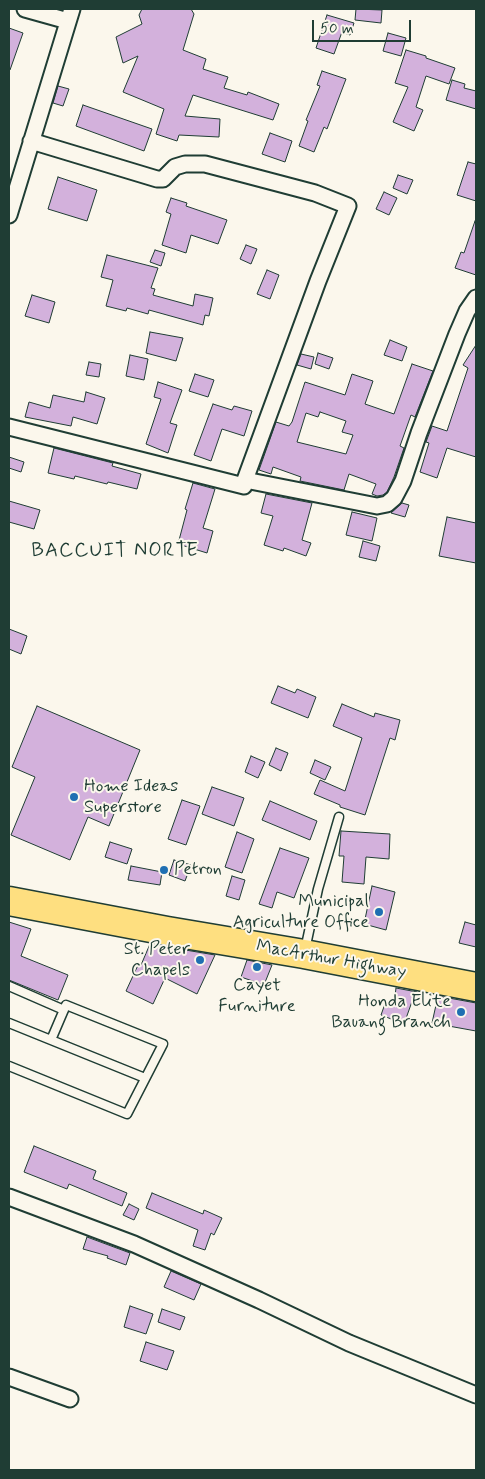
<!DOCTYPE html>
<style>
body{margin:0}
#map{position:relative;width:485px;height:1479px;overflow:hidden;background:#fbf7ec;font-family:Mynerve,sans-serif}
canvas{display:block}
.frame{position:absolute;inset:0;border:10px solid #1f3d34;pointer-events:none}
.scale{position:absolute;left:312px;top:20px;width:99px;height:22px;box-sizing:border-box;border:2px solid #1f3d34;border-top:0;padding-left:6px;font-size:15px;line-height:18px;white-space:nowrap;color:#1f3d34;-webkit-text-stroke:4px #fbf7ec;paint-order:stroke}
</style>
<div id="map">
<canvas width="485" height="1479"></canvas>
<div class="frame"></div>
<div class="scale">50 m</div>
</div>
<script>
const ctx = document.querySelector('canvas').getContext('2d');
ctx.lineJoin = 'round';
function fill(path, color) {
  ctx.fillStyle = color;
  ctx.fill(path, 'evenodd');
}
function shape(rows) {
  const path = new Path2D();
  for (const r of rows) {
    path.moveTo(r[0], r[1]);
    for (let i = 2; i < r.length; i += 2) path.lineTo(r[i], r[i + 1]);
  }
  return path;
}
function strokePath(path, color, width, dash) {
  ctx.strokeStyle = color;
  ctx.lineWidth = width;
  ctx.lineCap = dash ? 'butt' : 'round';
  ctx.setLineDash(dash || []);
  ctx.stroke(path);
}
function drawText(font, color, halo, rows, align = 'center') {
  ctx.font = font + ' Mynerve,sans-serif';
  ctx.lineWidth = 4;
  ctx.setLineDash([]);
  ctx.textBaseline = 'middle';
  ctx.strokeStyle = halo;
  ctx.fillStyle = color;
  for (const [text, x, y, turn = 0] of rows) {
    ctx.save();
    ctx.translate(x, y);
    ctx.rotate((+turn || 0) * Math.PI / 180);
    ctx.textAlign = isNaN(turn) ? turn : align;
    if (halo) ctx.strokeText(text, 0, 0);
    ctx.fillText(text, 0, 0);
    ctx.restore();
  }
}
const building = shape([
 [142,9,191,9,194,14,183,50,206,59,203,69,228,77,224,88,247,95,248,92,279,104,273,120,193,95,185,116,220,119,219,137,179,135,177,141,156,134,164,109,123,92,138,56,123,63,116,37,142,24,139,15,142,9],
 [356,9,382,10,381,23,355,20,356,9],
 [327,15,354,23,350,35,342,32,334,54,316,48,327,15],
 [9,28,23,33,10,70,9,70,9,28],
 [388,33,406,38,401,56,383,51,388,33],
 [406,50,426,56,426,58,455,68,449,84,426,76,416,107,423,110,414,131,393,122,408,87,395,83,406,50],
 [322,71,346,79,327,129,324,127,314,152,299,146,308,121,306,120,320,86,317,85,322,71],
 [452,80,465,84,464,88,476,91,476,109,446,100,452,80],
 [58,86,69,89,63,106,53,103,58,86],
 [83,105,152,129,144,151,76,126,83,105],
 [270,133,292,141,285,162,262,154,270,133],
 [468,162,476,164,476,201,457,195,468,162],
 [398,175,413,180,407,194,393,188,398,175],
 [58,177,97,190,87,221,48,209,58,177],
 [384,192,397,198,389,215,376,209,384,192],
 [171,198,187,203,186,206,227,220,218,244,191,235,186,253,162,245,171,214,166,212,171,198],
 [475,221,476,221,476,275,455,268,461,252,464,253,475,221],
 [246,245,257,249,251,264,240,259,246,245],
 [155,250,165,253,161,266,150,262,155,250],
 [107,255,158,268,151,288,155,289,153,295,193,306,195,294,213,298,209,316,205,315,203,325,149,310,148,314,127,308,126,311,106,306,113,280,101,277,107,255],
 [267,270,279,275,270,299,257,294,267,270],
 [32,295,55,302,49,323,25,316,32,295],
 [150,332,183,338,176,361,146,353,150,332],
 [390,340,407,347,402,361,384,355,390,340],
 [476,345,476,457,447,448,437,478,420,472,429,443,426,442,432,426,447,431,468,368,463,365,476,345],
 [318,353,333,358,329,369,315,364,318,353],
 [301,354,314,357,311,369,297,365,301,354],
 [130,355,148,359,144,380,126,376,130,355],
 [89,362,101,364,99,377,86,375,89,362],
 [412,364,433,371,415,417,411,415,400,446,404,448,394,477,387,492,383,495,377,496,372,494,376,484,349,474,344,490,300,481,301,477,273,467,271,474,259,470,276,422,289,426,292,422,305,382,345,395,352,374,373,381,365,404,394,414,412,364],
 [320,412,346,421,342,432,353,435,346,454,297,442,306,413,318,417,320,412],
 [195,374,214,380,208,397,189,391,195,374],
 [158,382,182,390,170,423,177,425,168,453,146,444,161,399,154,397,158,382],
 [86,392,105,398,97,424,73,417,71,426,25,417,29,402,50,408,53,395,84,402,86,392],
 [213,404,232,410,234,406,252,411,244,436,222,429,211,461,194,455,213,404],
 [54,448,113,463,112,466,141,474,137,489,108,482,107,484,75,476,74,479,48,473,54,448],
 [9,457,24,462,21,472,9,468,9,457],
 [193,483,215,489,203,528,213,531,207,553,178,544,187,510,185,509,193,483],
 [266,494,312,503,302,540,311,543,306,556,284,548,283,551,264,545,273,516,261,513,266,494],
 [9,501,40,510,34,529,9,522,9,501],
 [402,503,409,505,405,517,391,513,402,503],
 [352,512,377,518,372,541,346,535,352,512],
 [447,517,476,523,476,563,439,556,447,517],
 [363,541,380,546,376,561,359,557,363,541],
 [9,629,27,636,21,654,9,649,9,629],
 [278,686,295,693,297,689,316,697,308,718,271,703,278,686],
 [342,704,374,717,375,713,400,720,395,740,390,738,365,815,340,807,340,805,314,794,320,780,345,791,362,738,333,726,342,704],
 [37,706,140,750,109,826,88,817,70,860,11,835,35,777,12,767,37,706],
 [276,748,288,753,281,771,269,765,276,748],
 [251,756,265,762,258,778,245,772,251,756],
 [315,760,331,767,325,780,310,773,315,760],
 [212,787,244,798,234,826,202,814,212,787],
 [182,800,200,806,186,845,168,839,182,800],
 [270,801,317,821,310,840,262,820,270,801],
 [341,831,390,834,389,859,366,857,364,884,342,882,344,856,339,856,341,831],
 [237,832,254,839,242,873,225,867,237,832],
 [110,842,132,849,127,864,105,857,110,842],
 [280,848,309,858,294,898,277,892,272,908,259,904,280,848],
 [174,860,191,865,185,881,169,875,174,860],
 [131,866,162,872,160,885,128,880,131,866],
 [232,876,245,880,239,900,226,896,232,876],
 [372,886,395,892,386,930,364,924,372,886],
 [9,922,31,929,21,956,68,975,58,1000,9,980,9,922],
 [465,922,476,925,476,947,459,943,465,922],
 [150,944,215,955,197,994,165,978,153,1004,126,991,139,963,141,965,150,944],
 [247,960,272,965,264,985,241,977,247,960],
 [396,988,417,992,416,997,414,996,404,1024,381,1015,386,1001,394,1004,396,988],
 [438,996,476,1003,476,1031,432,1023,438,996],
 [34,1146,96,1171,93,1179,127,1193,122,1206,69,1184,67,1189,24,1172,34,1146],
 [152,1193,203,1214,204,1210,222,1218,214,1235,211,1233,205,1250,193,1246,198,1230,146,1208,152,1193],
 [129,1204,139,1209,134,1220,123,1215,129,1204],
 [87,1237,130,1253,126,1265,107,1258,108,1256,83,1249,87,1237],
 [171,1271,201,1284,194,1300,164,1287,171,1271],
 [130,1306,153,1314,146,1334,124,1327,130,1306],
 [162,1309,185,1317,180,1330,158,1322,162,1309],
 [146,1342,174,1351,167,1370,140,1361,146,1342]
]);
fill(building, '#d3b1dc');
strokePath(building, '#1f3d34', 1);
const lane = shape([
 [305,950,318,889,339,817],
 [9,986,64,1010],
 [9,1023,145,1078],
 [9,1066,127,1114,163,1044,66,1005,51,1040]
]);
const street = shape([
 [25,9,68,21],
 [31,141,157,179,163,179,175,167,185,164,205,164,315,193,348,206,318,281,245,480],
 [9,215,72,9],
 [9,427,244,486,245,480,377,506,387,504,394,498,403,481,419,433,457,334,467,311,476,298],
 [9,1197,134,1244,259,1300,349,1343,476,1395],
 [9,1377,70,1399]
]);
const highway = shape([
 [9,901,167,931,304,954,476,987]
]);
strokePath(lane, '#1f3d34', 11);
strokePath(street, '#1f3d34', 19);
strokePath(highway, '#1f3d34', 31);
strokePath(lane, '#fbf7ec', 8);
strokePath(street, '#fbf7ec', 15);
strokePath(highway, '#fedf80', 28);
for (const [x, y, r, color] of [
 [74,797,5,"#1f6fb2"],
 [164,870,5,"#1f6fb2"],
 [379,912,5,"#1f6fb2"],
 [200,960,5,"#1f6fb2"],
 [257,967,5,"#1f6fb2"],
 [461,1012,5,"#1f6fb2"]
]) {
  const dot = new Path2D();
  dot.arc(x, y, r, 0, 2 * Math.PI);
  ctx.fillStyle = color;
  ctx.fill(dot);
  strokePath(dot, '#fbf7ec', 2);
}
drawText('18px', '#1f3d34', '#fbf7ec', [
 ["Home Ideas",84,787,"left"],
 ["Superstore",84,808,"left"],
 ["Petron",174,870,"left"],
 ["Municipal",369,902],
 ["Agriculture Office",369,923],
 ["St. Peter",190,950],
 ["Chapels",190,971],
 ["Cayet",257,986,"center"],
 ["Furniture",257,1007,"center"],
 ["Honda Elite",451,1002],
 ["Bauang Branch",451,1023]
], 'right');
drawText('18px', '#1f3d34', '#fbf7ec', [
 ["MacArthur Highway",331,960,10]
]);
ctx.letterSpacing = '1px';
drawText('20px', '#1f3d34', '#fbf7ec', [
 ["BACCUIT NORTE",115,552]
]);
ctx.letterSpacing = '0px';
</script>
